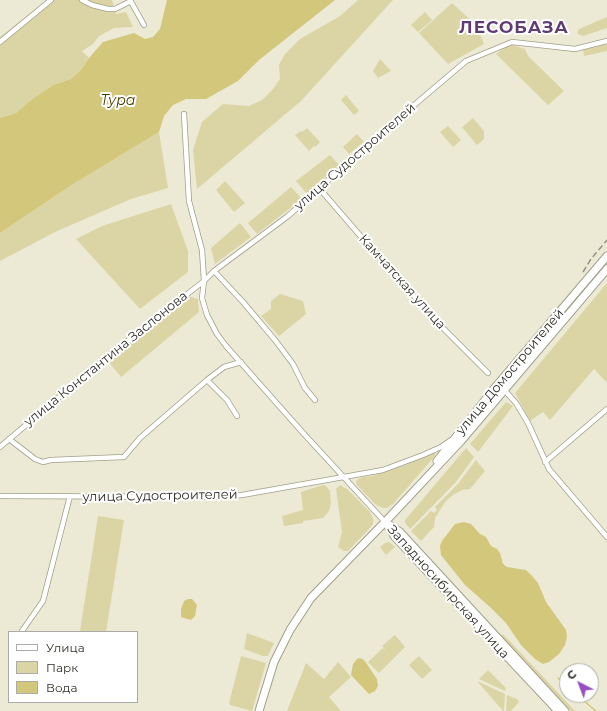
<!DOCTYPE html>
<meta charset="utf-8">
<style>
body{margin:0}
#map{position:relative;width:607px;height:711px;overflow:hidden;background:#ecead4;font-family:Montserrat,sans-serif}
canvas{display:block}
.legend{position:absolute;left:8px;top:631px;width:130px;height:72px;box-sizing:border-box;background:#fff;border:1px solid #acaba8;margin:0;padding:5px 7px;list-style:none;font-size:12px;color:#2f2e26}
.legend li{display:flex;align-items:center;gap:8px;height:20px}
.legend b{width:20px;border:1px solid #acaba8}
.north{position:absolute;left:559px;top:663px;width:40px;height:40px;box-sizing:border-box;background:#fff;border:1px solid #acaba8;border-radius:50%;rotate:318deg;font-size:11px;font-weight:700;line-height:16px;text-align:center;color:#2f2e26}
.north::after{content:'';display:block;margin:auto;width:14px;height:18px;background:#984ec1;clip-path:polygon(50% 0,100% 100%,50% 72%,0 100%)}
</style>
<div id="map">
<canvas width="607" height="711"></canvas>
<ul class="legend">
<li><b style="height:5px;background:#fff"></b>Улица</li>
<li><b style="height:11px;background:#dbd5a5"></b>Парк</li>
<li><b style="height:11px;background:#d2c77a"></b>Вода</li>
</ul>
<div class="north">С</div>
</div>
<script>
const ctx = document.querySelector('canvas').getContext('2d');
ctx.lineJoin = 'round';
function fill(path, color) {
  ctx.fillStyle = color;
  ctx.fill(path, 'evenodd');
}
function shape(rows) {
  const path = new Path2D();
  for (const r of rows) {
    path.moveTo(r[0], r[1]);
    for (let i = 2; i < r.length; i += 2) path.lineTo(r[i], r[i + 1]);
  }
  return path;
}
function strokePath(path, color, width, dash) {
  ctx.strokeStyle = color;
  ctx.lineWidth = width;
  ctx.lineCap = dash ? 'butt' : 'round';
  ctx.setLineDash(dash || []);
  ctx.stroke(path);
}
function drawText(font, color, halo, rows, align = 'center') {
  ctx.font = font + ' Montserrat,sans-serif';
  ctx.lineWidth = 4;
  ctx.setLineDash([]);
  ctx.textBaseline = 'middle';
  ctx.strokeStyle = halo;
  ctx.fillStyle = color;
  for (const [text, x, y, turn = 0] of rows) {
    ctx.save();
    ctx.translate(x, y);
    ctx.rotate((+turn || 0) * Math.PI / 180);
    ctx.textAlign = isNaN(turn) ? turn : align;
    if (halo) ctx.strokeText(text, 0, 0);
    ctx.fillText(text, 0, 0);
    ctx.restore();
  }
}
fill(shape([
 [47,0,112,0,116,14,126,12,133,27,114,28,99,36,93,44,82,51,89,58,81,70,71,79,53,85,31,100,16,113,0,118,0,37],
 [358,0,393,0,301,101,197,189,193,150,202,122,223,104,249,106,262,100,273,89,280,79,279,65,285,54,300,39,340,16],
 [452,3,477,26,484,44,448,64,419,33],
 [425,12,432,20,418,32,411,25],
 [607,17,607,28,583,36,580,35,577,33,579,29],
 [509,44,525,49,528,56,564,91,548,105,496,54],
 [607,44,607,51,584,56,583,50],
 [380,59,391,71,378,78,373,71],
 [346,95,359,111,354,115,341,100],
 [473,118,484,131,484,139,477,145,462,127],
 [448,126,461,140,453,147,440,132],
 [307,128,320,142,315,147,303,133,314,146,309,151,295,135,301,131,302,132],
 [159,132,168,188,131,199,55,232,0,261,0,233,70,186],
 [357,134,364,142,349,154,343,147],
 [330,155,339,165,307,194,296,181],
 [225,181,245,203,234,212,216,190],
 [291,187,302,199,257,234,248,223],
 [171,204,188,251,188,272,140,309,76,239,102,226],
 [240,223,251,237,215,264,211,248],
 [607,261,607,265,511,377,509,377],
 [607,283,607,383,594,369,550,420,543,412,530,421,515,393],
 [280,294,303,301,306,314,279,336,261,316,271,309,271,301],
 [187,296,198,299,199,312,121,377,108,361],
 [506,402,513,406,478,452,470,444],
 [466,448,474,457,456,482,410,529,405,523,405,520],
 [433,453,435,453,435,456,393,504,387,508,383,508,376,505,357,485,356,482,358,479,363,477,371,476,403,466],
 [476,460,485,471,470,489,462,490,453,495,445,502,435,518,434,527,421,541,411,531,431,511,434,513,437,510,435,507,458,484],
 [323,485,326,486,330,491,331,504,329,511,323,518,303,521,303,523,284,526,282,516,303,510,301,492],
 [340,485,347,489,370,512,373,519,373,524,369,529,348,551,344,551,338,547,342,532,336,489],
 [98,516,124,520,106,632,84,632,80,631],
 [389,542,395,547,386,555,380,547,385,543],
 [247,633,274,643,268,656,263,656,244,649],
 [503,634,575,711,571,711,501,636],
 [395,635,405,647,379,673,368,662,383,648,389,655,382,646],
 [241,656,266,663,252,711,230,705,229,703],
 [419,656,432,670,422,679,409,665],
 [338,662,351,677,329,697,341,711,287,711,306,663,324,679],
 [488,670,506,688,505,691,479,679],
 [477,681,505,694,504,711,503,711],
 [507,695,517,699,519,702,511,711,506,711]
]), '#dbd5a5');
fill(shape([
 [167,0,335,0,259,60,238,81,206,99,186,99,173,105,164,116,159,132,70,186,0,233,0,118,16,113,31,100,53,85,71,79,81,70,89,58,103,42,134,33,145,39,153,37,160,29],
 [464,522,471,524,480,534,486,537,491,546,497,549,500,553,503,564,507,567,526,570,532,576,538,583,546,602,566,630,567,637,565,645,559,654,549,662,543,664,535,659,521,645,506,623,490,607,465,585,441,555,440,546,442,541,455,524],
 [188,599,192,599,197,605,195,616,191,620,181,617,181,609,184,601],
 [360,658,364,660,377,679,378,686,375,691,369,694,351,675,353,664,357,659]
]), '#d2c77a');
strokePath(shape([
 [558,678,567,686],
 [577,695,596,711]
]), '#d2c77a', 1.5);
const minor = shape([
 [82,0,92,5,108,9,115,9,131,1],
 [130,0,144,25],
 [0,42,51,0],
 [184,114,189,201,202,250,204,281,202,298,207,315,217,334,226,346,304,434,385,522],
 [319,188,376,254,441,326,488,373],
 [214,271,243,302,275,340,293,364,305,388,315,400],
 [207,380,227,400,237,416],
 [499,384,516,403,528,423,549,469,607,537],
 [9,439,35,459,43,462,51,460,124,457,140,438,207,380,224,367,241,362],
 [0,447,103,360,204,281,214,271,288,216,379,135,466,61,512,42,575,49,607,41],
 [545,462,607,409],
 [0,496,219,497,242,495,383,470,423,455,441,447,451,440],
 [22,631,43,601,70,496]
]);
const secondary = shape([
 [437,461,493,390,607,256],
 [385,522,400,532,565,711],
 [388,526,395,537,558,711],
 [259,711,274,662,290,630,311,598,385,522,461,441,607,269]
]);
strokePath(minor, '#a19f8b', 6);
strokePath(secondary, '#a19f8b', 9);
strokePath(minor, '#fff', 4.5);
strokePath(secondary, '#fff', 7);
strokePath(shape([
 [583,272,591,259,607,240]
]), '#959484', 1.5, [6, 3]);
drawText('13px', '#2f2e26', '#fff', [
 ["улица Судостроителей",355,157,-41],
 ["Камчатская улица",402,282,48],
 ["улица Константина Заслонова",106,359,-39],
 ["улица Домостроителей",510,372,-50],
 ["улица Судостроителей",160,496,-1],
 ["Западносибирская улица",448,592,48]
]);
drawText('italic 14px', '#473f00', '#fff', [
 ["Тура",118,101]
]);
ctx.letterSpacing = '1px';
drawText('bold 17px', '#603c75', '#fff', [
 ["ЛЕСОБАЗА",514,28]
]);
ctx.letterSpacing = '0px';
</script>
